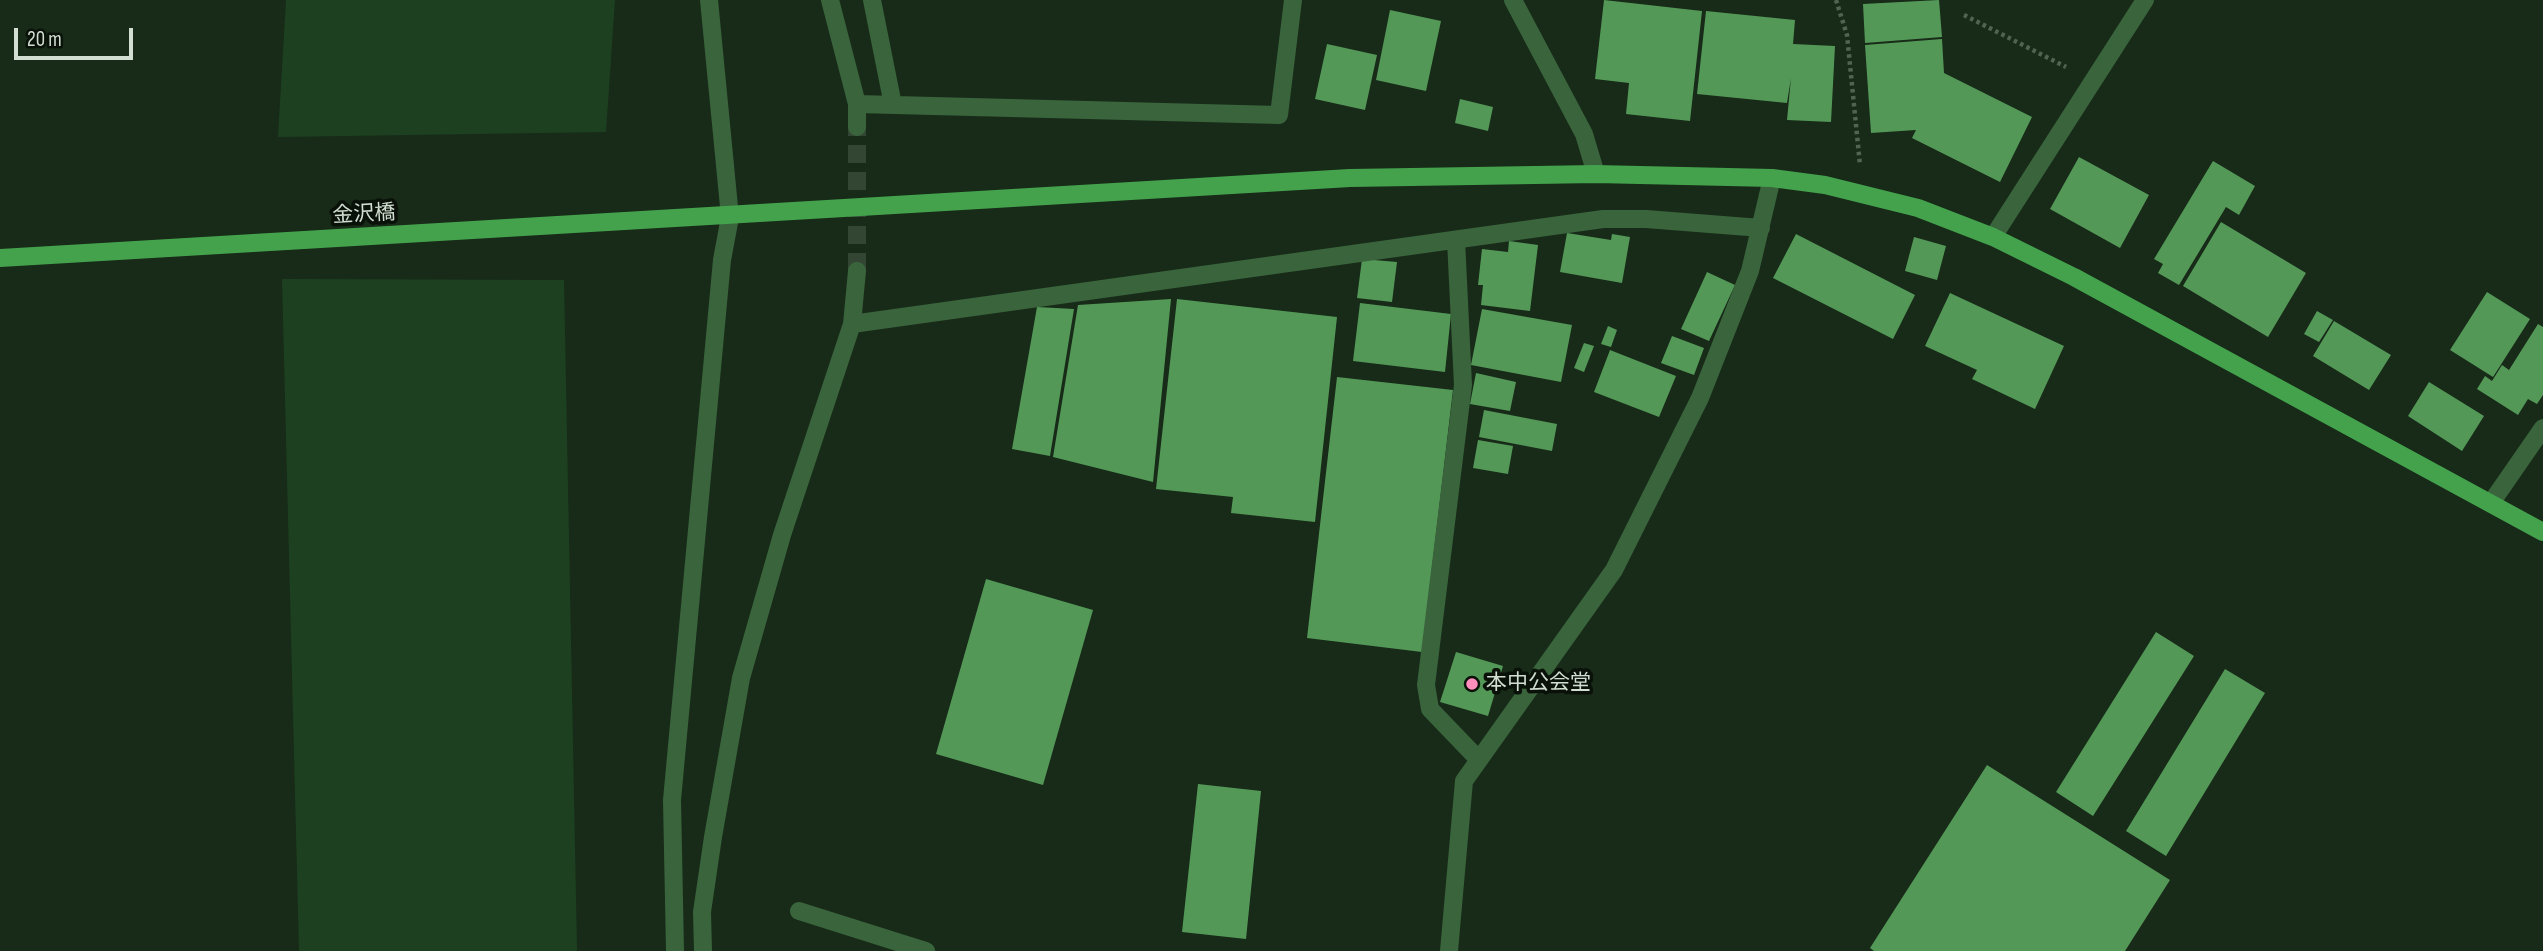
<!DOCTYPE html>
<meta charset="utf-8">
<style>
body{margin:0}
#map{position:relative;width:2543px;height:951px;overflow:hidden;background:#172b18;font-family:"Sofia Sans Condensed",sans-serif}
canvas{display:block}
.scale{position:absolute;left:14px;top:28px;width:119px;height:32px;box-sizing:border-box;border:4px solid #d1ded1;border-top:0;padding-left:9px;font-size:21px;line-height:24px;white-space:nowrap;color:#d1ded1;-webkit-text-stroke:5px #091109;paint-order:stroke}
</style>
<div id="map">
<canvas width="2543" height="951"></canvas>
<div class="scale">20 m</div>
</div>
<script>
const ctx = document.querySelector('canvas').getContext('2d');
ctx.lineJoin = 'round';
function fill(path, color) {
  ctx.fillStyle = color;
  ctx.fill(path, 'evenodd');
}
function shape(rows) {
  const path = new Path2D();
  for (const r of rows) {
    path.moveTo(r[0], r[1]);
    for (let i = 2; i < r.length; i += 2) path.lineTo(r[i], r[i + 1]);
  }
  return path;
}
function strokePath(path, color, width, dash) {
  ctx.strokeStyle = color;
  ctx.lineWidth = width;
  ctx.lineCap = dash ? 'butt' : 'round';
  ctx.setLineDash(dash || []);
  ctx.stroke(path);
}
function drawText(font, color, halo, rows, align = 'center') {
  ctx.font = font + ' "Sofia Sans Condensed","Noto Sans JP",sans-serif';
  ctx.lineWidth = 7;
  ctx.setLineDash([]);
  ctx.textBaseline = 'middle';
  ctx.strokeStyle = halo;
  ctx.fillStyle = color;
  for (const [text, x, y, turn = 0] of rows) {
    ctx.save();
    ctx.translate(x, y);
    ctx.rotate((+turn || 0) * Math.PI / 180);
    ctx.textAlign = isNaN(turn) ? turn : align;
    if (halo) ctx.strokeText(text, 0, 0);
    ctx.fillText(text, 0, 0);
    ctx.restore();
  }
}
fill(shape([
 [286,0,615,0,606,132,278,137],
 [282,279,564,280,577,951,299,951]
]), '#1d4120');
fill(shape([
 [1604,0,1702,11,1690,121,1626,114,1629,83,1595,79],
 [1939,0,1942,37,1865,43,1863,4],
 [1390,10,1441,21,1426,91,1376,80],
 [1706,11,1795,20,1793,44,1835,46,1831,122,1787,120,1791,78,1787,103,1697,94],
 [1942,39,1944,73,2032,117,2000,182,1912,138,1916,130,1871,133,1865,45],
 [1327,44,1377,55,1365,110,1315,99],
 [1460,99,1493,107,1488,131,1455,123],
 [2079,157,2149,195,2120,248,2050,209],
 [2213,161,2255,186,2239,215,2226,207,2179,285,2158,273,2163,264,2154,259],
 [2221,222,2306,273,2268,337,2183,286],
 [1567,233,1611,240,1612,234,1630,237,1622,283,1560,272],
 [1796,234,1915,295,1893,339,1773,278],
 [1914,237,1946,246,1937,280,1905,271],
 [1509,241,1538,245,1530,311,1481,305,1483,285,1478,285,1482,249,1508,252],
 [1362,259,1397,262,1392,302,1357,298],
 [1707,272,1735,285,1709,341,1681,329],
 [2487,292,2530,319,2493,377,2450,350],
 [1950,293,2064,346,2035,409,1972,379,1977,370,1925,346],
 [1171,299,1153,482,1053,457,1078,305],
 [1177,299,1337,317,1315,522,1231,513,1233,497,1156,489],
 [1360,303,1451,314,1445,372,1353,361],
 [1037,307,1074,309,1050,456,1012,449],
 [1482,309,1572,325,1561,382,1471,365],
 [2317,311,2333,320,2319,342,2304,334],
 [2334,321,2391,355,2369,390,2313,356],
 [2538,324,2543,327,2543,395,2537,404,2528,399,2518,415,2477,389,2485,376,2492,381,2502,365,2509,370],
 [1608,326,1617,330,1611,347,1601,344],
 [1672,336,1704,348,1694,375,1661,363],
 [1584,343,1594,346,1584,372,1574,368],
 [1610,350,1676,376,1659,417,1594,392],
 [1476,373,1516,382,1510,411,1470,404],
 [1337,377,1453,390,1422,652,1307,638],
 [2429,382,2484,416,2462,451,2408,416],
 [1484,410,1557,424,1552,451,1479,437],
 [1478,440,1513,446,1508,474,1473,468],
 [986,579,1093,610,1043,785,936,754],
 [2156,632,2194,656,2093,816,2056,792],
 [1456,652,1503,666,1488,716,1440,702],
 [2225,669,2265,693,2166,856,2126,831],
 [1987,765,2170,880,2125,951,1874,951,1870,948],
 [1198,784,1261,791,1246,939,1182,932]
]), '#549858');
strokePath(shape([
 [857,271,857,127]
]), '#334634', 18, [18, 9]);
strokePath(shape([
 [1836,0,1847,35,1860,165],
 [1964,15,2066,67]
]), '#516352', 4.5, [3.5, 3.5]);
strokePath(shape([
 [830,0,857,104,857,127],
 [872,0,893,105],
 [1513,0,1584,134,1596,174],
 [857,104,1279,115,1293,0],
 [1993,237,2145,0],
 [1456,240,1463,385,1426,685,1430,709,1479,760],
 [852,324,1603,219,1646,219,1761,228],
 [2491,503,2543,428],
 [799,911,926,951],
 [675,951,672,800,722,260,730,217,709,0],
 [703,951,702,912,713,837,741,678,782,535,852,324,857,271],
 [1449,951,1464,781,1614,570,1700,398,1750,271,1772,178]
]), '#3a643c', 18);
strokePath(shape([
 [0,258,1350,178,1596,174,1772,178,1825,185,1918,208,1993,237,2074,277,2543,532]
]), '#44a24d', 18);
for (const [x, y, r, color] of [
 [1472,684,7,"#fe8ebb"]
]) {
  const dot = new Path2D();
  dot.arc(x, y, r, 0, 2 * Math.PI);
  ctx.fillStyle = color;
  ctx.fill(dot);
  strokePath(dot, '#091109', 2.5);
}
drawText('21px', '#d1ded1', '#091109', [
 ["金沢橋",364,215,-3]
]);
drawText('21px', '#d1ded1', '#091109', [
 ["本中公会堂",1486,684]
], 'left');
</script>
